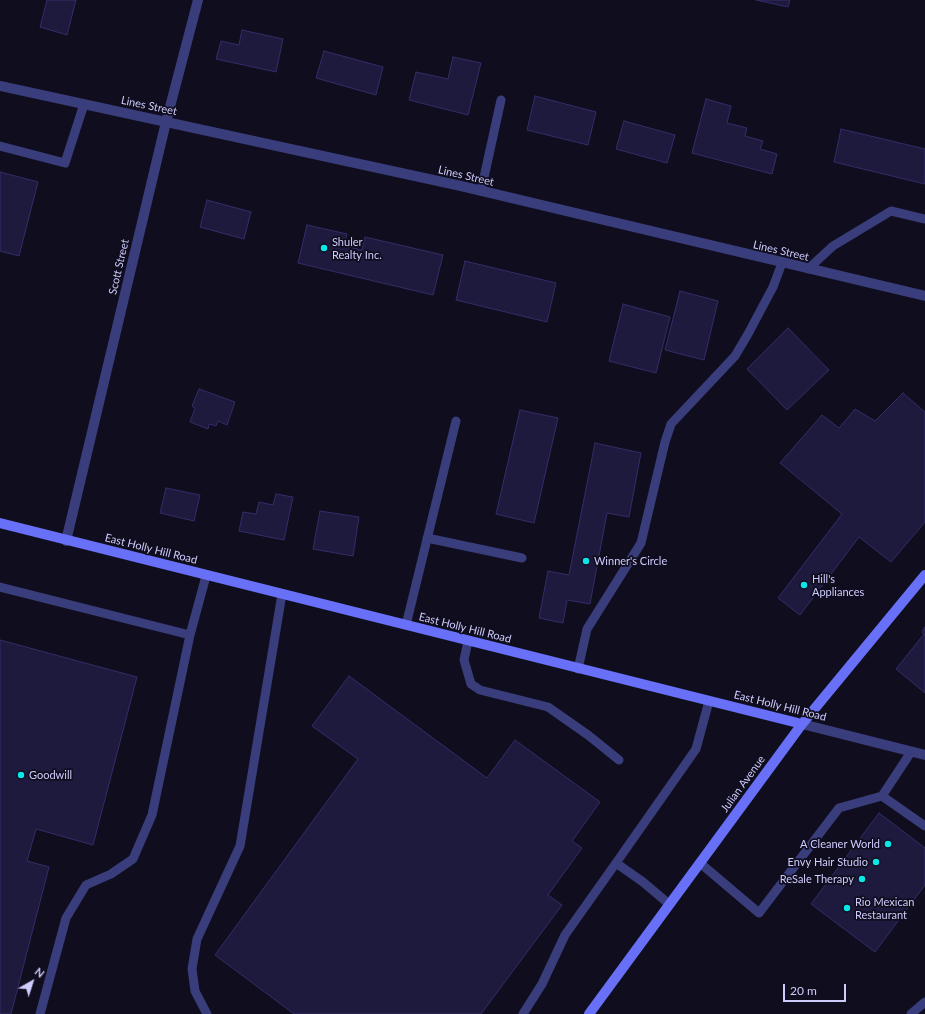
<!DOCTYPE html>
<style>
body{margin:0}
#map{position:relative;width:925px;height:1014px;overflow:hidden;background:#0f0d1e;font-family:Lato,sans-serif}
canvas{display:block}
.north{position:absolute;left:12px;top:962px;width:40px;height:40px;-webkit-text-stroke:3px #0f0d1e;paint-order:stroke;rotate:39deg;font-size:11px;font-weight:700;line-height:16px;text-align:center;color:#ceccfd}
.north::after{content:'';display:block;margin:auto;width:14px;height:18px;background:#ceccfd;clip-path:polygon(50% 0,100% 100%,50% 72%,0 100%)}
.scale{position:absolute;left:783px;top:984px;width:63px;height:18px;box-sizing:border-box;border:2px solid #ceccfd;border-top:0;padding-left:5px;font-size:12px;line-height:14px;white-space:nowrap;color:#ceccfd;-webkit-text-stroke:3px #0f0d1e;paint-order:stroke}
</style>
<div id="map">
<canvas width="925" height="1014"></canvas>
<div class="north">N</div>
<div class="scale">20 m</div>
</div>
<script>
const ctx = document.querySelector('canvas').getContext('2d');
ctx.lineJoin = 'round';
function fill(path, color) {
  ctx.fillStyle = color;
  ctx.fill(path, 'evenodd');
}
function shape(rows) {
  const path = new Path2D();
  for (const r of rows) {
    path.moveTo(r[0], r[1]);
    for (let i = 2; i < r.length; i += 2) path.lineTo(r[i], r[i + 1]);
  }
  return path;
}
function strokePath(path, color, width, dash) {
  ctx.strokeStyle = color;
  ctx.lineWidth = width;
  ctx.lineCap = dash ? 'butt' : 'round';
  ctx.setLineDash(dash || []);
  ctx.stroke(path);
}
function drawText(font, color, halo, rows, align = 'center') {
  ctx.font = font + ' Lato,sans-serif';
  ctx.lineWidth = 3.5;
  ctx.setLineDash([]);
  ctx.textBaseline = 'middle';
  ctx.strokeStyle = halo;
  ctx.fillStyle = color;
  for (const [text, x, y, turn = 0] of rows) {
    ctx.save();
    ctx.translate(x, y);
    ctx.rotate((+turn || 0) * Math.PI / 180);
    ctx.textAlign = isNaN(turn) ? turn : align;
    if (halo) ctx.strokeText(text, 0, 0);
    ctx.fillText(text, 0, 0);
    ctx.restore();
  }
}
const building = shape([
 [47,0,76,0,67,35,40,27,47,0],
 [756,0,790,0,788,7,756,0],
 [242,30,283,39,276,72,216,59,221,41,239,45,242,30],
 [324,51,383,67,376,95,316,78,324,51],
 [453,57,481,63,468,115,409,100,416,72,448,79,453,57],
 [535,96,596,112,588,145,527,130,535,96],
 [706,99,731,106,727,123,747,128,745,136,763,141,760,149,777,154,772,174,692,153,706,99],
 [624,121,675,135,667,163,616,149,624,121],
 [841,129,925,149,925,184,834,162,841,129],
 [0,172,38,182,19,256,0,251,0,172],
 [207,200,251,212,244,239,200,227,207,200],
 [307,225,347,234,344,246,362,250,365,237,443,255,433,295,298,263,307,225],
 [465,261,556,283,547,322,456,300,465,261],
 [680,291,718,301,704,360,665,350,680,291],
 [623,304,670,317,656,373,609,361,623,304],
 [788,328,829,370,787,410,747,369,788,328],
 [199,389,235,402,227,425,218,421,216,426,209,424,208,429,190,422,195,408,192,406,199,389],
 [903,393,925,412,925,522,891,562,859,537,800,615,778,598,842,514,780,463,822,415,839,428,855,409,875,421,903,393],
 [520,410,558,418,534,523,496,514,520,410],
 [595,443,641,453,629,517,607,513,590,604,567,600,563,623,539,618,548,571,569,575,595,443],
 [166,488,200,495,194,521,160,513,166,488],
 [276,494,293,497,284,540,239,531,243,512,256,514,259,502,273,505,276,494],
 [320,511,359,517,353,556,313,549,320,511],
 [925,627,925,693,896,669,924,634,922,632,925,627],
 [0,640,137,677,93,845,36,829,27,861,49,867,11,1014,0,1014,0,640],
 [349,676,487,778,515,740,600,802,572,841,582,848,548,895,562,905,481,1014,294,1014,215,955,358,759,312,726,349,676],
 [879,813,925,848,925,885,875,952,811,904,879,813]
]);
fill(building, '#1e1a3e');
strokePath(building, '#342d69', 1);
strokePath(shape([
 [0,146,65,163,84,104],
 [481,191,501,100],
 [808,269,833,246,891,211,925,219],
 [427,538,522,558],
 [0,587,190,635],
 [406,625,456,421],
 [468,641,464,660,471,684,480,690,548,707,588,735,619,760],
 [578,669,587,629,641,543,665,442,671,424,735,356,748,334,773,287,782,263],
 [911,752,882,796,925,826],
 [700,863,759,913,839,808,882,796],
 [669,904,643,882,616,863,696,749,709,701],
 [40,1014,66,918,86,885,111,874,133,859,152,815,190,635,206,576],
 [207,1014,195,991,192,969,197,939,240,846,282,594],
 [523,1014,542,984,565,935,616,863],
 [911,1014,925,1002]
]), '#3a3d7b', 9);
strokePath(shape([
 [0,86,461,186,925,296],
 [66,541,166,122,198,0],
 [802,724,925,755]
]), '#3a3d7b', 10);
strokePath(shape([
 [0,523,802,724],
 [589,1014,802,724,925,575]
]), '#6870f8', 10);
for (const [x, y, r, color] of [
 [324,248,4,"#0ae7eb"],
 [586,561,4,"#0ae7eb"],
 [804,585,4,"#0ae7eb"],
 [21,775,4,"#0ae7eb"],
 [888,844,4,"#0ae7eb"],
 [876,862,4,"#0ae7eb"],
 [862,879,4,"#0ae7eb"],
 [847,908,4,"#0ae7eb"]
]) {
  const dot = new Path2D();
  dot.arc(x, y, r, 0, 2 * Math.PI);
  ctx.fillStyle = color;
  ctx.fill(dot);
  strokePath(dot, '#0f0d1e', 1.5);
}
drawText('11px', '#ceccfd', '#0f0d1e', [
 ["Lines Street",149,106,12],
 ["Lines Street",466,176,13],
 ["Lines Street",781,251,13],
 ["Scott Street",119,267,-77],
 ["East Holly Hill Road",151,549,14],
 ["East Holly Hill Road",465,628,14],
 ["East Holly Hill Road",780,706,14],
 ["Julian Avenue",743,784,-54]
]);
drawText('11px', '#ceccfd', '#0f0d1e', [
 ["Shuler",332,242],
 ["Realty Inc.",332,255],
 ["Winner's Circle",594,561],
 ["Hill's",812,579],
 ["Appliances",812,592],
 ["Goodwill",29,775],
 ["A Cleaner World",880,844,"right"],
 ["Envy Hair Studio",868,862,"right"],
 ["ReSale Therapy",854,879,"right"],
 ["Rio Mexican",855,902],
 ["Restaurant",855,915]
], 'left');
</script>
